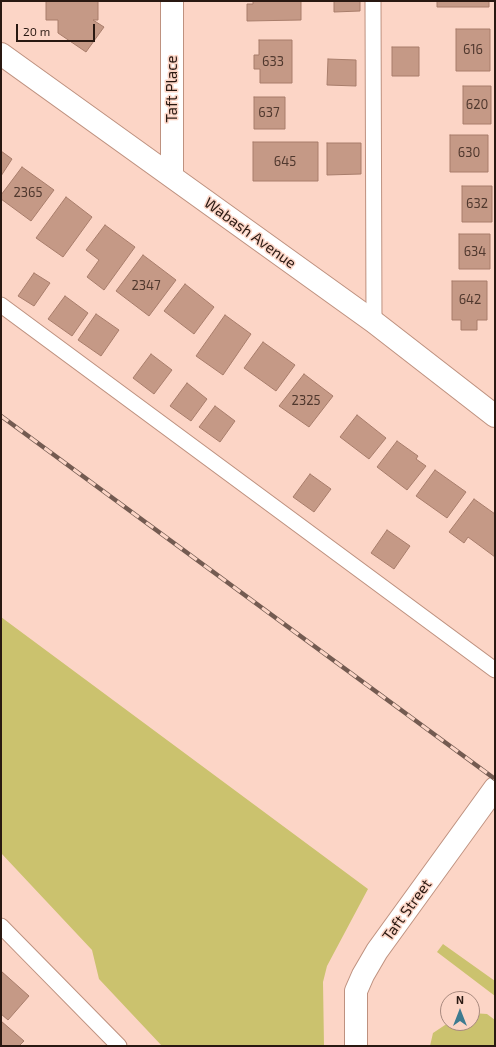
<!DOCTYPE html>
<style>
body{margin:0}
#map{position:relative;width:496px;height:1047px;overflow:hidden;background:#fcd5c6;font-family:"Exo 2",sans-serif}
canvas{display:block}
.frame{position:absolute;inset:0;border:2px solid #291811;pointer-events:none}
.north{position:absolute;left:440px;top:991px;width:40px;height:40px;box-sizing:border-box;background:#fcd5c6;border:1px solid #a8897e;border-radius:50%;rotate:0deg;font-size:11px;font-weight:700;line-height:16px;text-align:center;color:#291811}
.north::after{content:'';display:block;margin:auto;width:14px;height:18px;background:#3d7b90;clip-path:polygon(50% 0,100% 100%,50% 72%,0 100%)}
.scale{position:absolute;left:16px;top:24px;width:79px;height:18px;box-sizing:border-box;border:2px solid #291811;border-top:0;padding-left:5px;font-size:12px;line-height:14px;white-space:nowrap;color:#291811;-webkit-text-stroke:3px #fcd5c6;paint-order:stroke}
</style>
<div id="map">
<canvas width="496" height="1047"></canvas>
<div class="frame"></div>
<div class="north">N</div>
<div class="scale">20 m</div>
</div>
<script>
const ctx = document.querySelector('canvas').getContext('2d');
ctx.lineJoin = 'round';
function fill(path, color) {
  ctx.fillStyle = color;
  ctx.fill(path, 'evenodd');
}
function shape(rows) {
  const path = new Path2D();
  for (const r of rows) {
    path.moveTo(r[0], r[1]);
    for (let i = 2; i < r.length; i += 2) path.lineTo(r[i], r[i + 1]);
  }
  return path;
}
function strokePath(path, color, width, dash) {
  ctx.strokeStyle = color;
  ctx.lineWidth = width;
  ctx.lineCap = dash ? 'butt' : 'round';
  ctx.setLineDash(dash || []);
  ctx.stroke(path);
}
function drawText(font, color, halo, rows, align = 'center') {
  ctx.font = font + ' "Exo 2",sans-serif';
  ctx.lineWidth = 3;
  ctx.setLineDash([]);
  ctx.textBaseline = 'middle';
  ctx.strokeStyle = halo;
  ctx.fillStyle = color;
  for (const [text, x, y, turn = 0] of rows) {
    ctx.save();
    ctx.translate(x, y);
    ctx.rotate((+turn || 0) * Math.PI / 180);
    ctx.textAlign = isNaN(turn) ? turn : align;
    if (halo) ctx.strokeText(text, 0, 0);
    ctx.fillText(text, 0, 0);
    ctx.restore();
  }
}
fill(shape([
 [1,617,368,889,327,966,323,982,324,1046,162,1046,99,979,92,950,1,853],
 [443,944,495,981,495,996,437,952],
 [472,1013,487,1014,495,1020,495,1046,430,1046,433,1033,448,1023,472,1023]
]), '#cbc26e');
const building = shape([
 [46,1,103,1,98,1,98,20,93,20,104,27,86,52,58,33,58,20,46,20,46,1],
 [253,1,301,1,301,20,247,21,247,4,253,4,253,1],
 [334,1,360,1,360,11,334,12,334,1],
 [437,1,489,1,489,7,437,7,437,1],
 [456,29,490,29,490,71,456,71,456,29],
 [259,40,292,40,292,83,260,83,260,69,254,69,254,55,259,55,259,40],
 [392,47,419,47,419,76,392,76,392,47],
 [328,59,356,60,356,86,327,85,328,59],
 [463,86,491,86,491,124,463,124,463,86],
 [254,97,285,97,285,129,254,129,254,97],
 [450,135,488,135,488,172,450,172,450,135],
 [253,142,318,142,318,181,253,181,253,142],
 [327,143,361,143,361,174,327,175,327,143],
 [1,151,12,159,1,176,1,151],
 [22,167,54,190,31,221,1,199,1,195,22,167],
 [462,186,492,186,492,222,462,222,462,186],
 [66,197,92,217,63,257,36,238,66,197],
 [105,225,135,247,104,290,87,277,99,260,86,250,105,225],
 [459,234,490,234,490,269,459,269,459,234],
 [143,255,176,280,149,316,116,291,143,255],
 [34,273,50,283,34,306,18,296,34,273],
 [452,281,487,281,487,320,477,320,477,330,461,330,461,320,452,320,452,281],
 [185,284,214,307,194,334,164,311,185,284],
 [65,296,88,313,72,336,48,319,65,296],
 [96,314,119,330,101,356,78,340,96,314],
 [225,315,251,334,223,375,196,356,225,315],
 [263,342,295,365,276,391,244,368,263,342],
 [151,354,172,370,154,394,133,378,151,354],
 [304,374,333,396,309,427,279,406,304,374],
 [187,383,207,399,191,421,170,406,187,383],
 [215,406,235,421,220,442,199,427,215,406],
 [357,415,386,438,369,459,340,437,357,415],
 [397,441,418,456,416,459,426,466,407,490,377,467,397,441],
 [435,470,466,492,447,518,416,496,435,470],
 [310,474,331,489,314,512,293,497,310,474],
 [474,499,495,514,495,557,468,537,464,543,449,532,474,499],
 [387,530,410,546,394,569,371,553,387,530],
 [1,971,29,996,8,1020,1,1014,1,971],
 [1,1021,24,1041,19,1046,1,1046,1,1021]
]);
fill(building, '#c59986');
strokePath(building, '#a87d6b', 1);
const lane = shape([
 [373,1,374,322],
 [1,305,495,670],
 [1,926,119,1046]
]);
const street = shape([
 [172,1,172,176]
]);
const secondary = shape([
 [1,54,374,322,495,416],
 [356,1046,356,991,363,975,377,951,495,788]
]);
strokePath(lane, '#be917f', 17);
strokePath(street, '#be917f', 24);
strokePath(secondary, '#be917f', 24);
strokePath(lane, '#fff', 15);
strokePath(street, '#fff', 22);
strokePath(secondary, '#fff', 22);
const rail = shape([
 [1,416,495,779]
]);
strokePath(rail, '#745b51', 4.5);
strokePath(rail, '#fcd5c6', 3, [9]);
drawText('13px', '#50382e', null, [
 ["616",473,50],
 ["633",273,62],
 ["620",477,105],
 ["637",269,113],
 ["630",469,153],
 ["645",285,162],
 ["2365",28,193],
 ["632",477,204],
 ["634",475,252],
 ["2347",146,286],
 ["642",470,300],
 ["2325",306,401]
]);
drawText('15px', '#291811', '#fcd5c6', [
 ["Taft Place",172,89,-90],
 ["Wabash Avenue",250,233,36],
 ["Taft Street",407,910,-54]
]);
</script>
